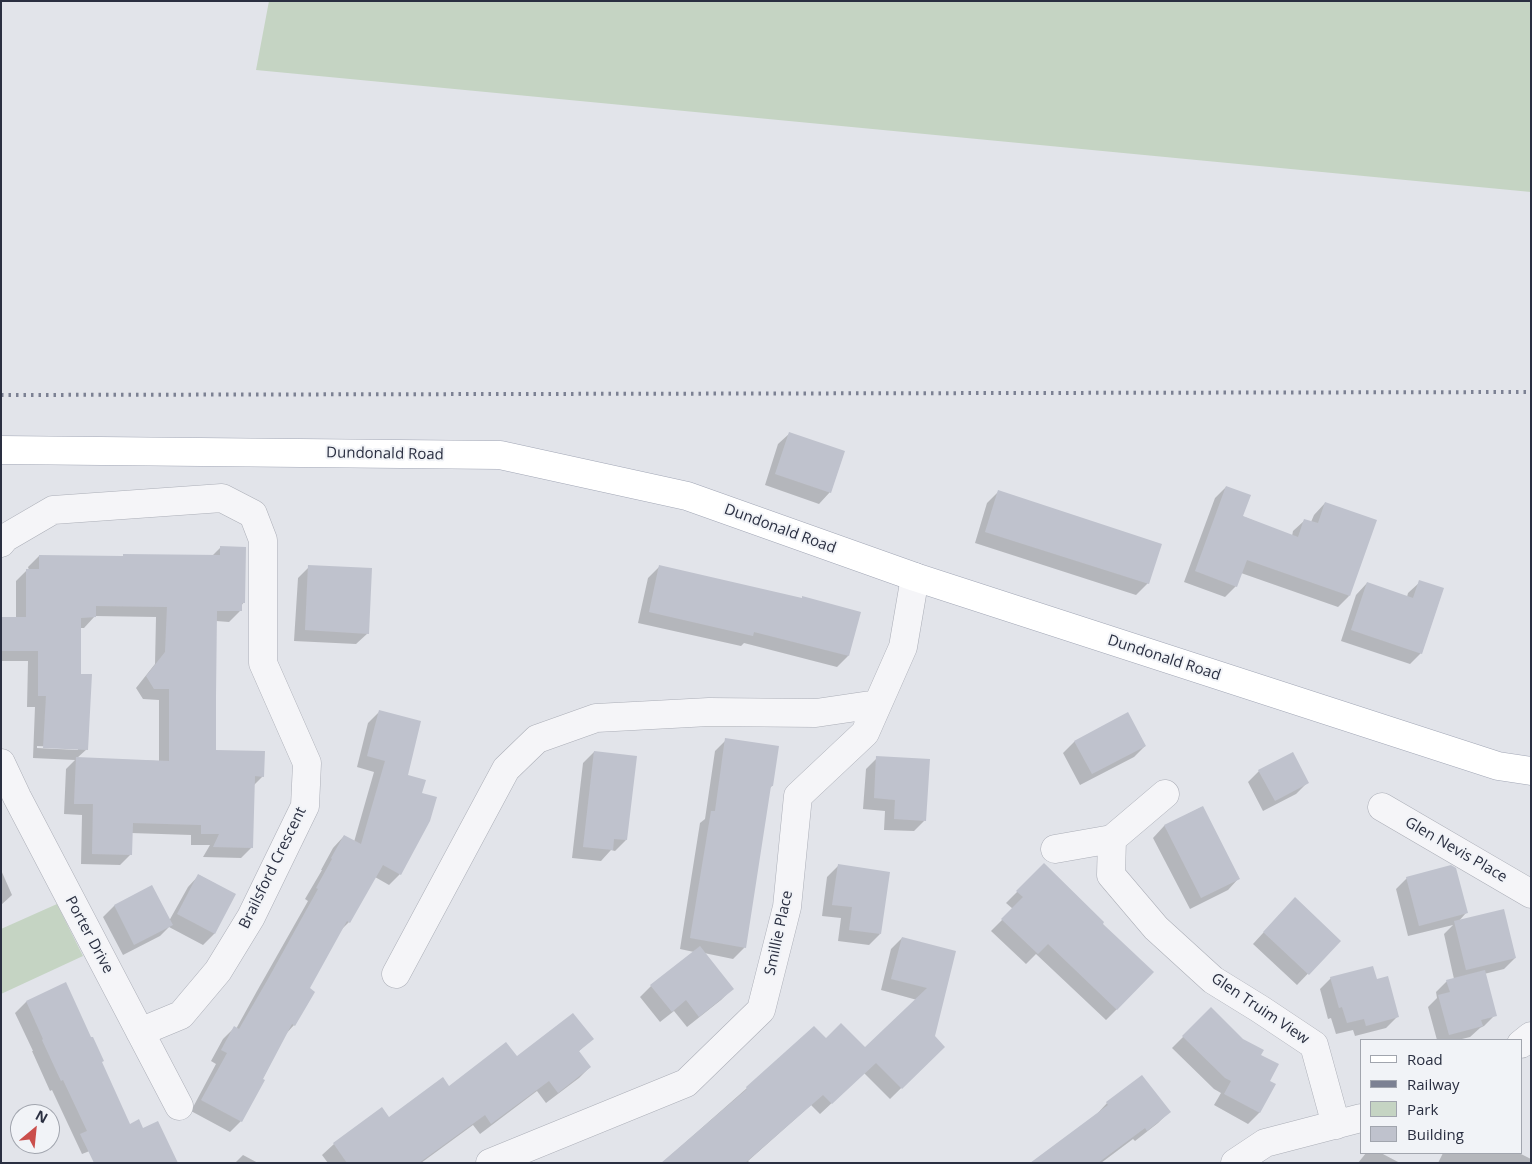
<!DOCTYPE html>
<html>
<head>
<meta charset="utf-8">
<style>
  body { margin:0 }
  #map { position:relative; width:1532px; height:1164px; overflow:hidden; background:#e2e4ea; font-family:"Open Sans",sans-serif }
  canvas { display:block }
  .frame { position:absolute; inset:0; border:2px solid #2a2f41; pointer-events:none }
  .legend { position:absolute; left:1360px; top:1039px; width:162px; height:115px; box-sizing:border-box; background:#f1f3f7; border:1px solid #a1a5ae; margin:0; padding:6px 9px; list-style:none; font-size:15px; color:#2a2f41 }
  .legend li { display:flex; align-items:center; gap:10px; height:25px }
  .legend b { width:25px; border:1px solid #a1a5ae }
  .north { position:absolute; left:10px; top:1104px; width:50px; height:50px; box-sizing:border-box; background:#f1f3f7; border:1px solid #a1a5ae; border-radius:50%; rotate:28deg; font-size:14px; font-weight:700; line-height:20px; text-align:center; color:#2a2f41 }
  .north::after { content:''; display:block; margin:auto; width:18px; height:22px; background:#ca4e4b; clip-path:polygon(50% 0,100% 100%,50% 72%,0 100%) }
</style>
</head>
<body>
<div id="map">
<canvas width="1532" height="1164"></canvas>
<div class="frame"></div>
<ul class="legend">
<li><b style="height:6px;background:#fff"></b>Road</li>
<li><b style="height:6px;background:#7c8193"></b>Railway</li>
<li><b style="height:14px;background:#c5d4c3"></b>Park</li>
<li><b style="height:14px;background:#bfc2cd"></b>Building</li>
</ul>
<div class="north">N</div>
</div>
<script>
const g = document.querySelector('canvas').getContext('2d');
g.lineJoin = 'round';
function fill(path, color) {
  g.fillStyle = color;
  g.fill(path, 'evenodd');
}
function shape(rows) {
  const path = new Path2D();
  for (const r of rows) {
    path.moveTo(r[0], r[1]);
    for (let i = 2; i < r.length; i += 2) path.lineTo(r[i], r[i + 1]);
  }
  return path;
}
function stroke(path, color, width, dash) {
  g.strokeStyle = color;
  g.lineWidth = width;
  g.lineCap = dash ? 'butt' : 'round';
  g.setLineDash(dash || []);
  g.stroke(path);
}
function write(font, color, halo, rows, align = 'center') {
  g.font = font + ' "Open Sans",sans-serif';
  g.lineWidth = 4;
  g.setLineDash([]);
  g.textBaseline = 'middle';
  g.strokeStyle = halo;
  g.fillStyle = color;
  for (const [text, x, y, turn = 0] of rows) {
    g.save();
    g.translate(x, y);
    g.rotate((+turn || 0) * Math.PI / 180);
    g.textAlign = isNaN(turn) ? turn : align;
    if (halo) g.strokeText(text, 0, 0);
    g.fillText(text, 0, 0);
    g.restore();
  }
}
fill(shape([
  [269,1,1531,1,1531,192,256,70],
  [57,904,83,956,1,994,1,929]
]), '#c5d4c3');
fill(shape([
  [790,433,830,492,819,504,765,485,778,444],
  [1226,487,1242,516,1292,536,1293,531,1305,520,1311,522,1314,515,1325,503,1349,596,1338,607,1241,573,1236,586,1225,597,1184,582,1215,498],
  [998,492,1148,583,1136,595,975,543,987,503],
  [220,548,244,602,241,606,240,611,229,622,216,621,215,751,263,776,254,785,252,847,241,858,203,857,210,845,191,845,191,835,131,833,131,854,120,865,81,864,82,815,64,814,66,769,75,760,33,758,35,707,27,707,28,661,1,661,1,618,16,618,16,581,27,570,29,570,28,567,39,556,121,558,124,555,212,556],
  [95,616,156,617,155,664,136,688,143,699,159,700,159,761,77,758,87,749,80,675,80,628,84,628],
  [37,746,78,748,78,750,37,748],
  [309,567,368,633,356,644,294,641,298,578],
  [659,567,859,613,848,656,837,667,744,643,741,646,638,623,648,578],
  [1420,582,1421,653,1410,664,1341,641,1356,595,1367,583,1407,597,1408,593],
  [379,712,406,776,400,874,389,885,375,877,349,922,339,932,308,989,294,1025,285,1035,241,1121,230,1132,191,1111,216,1064,211,1061,223,1039,234,1028,236,1029,257,991,308,901,305,899,322,870,321,870,333,848,344,836,354,842,374,772,357,767,368,723],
  [1128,714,1145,746,1134,757,1080,785,1063,753,1074,742],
  [726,740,772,786,770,788,745,947,733,959,704,953,732,989,721,1000,687,1027,674,1011,660,1022,640,997,651,986,694,952,680,949,700,823,705,819,715,751],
  [594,752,626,840,615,851,611,850,601,861,572,858,583,763],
  [877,758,925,820,914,831,884,830,885,811,863,809,866,769],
  [1259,771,1307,783,1296,794,1263,811,1248,782],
  [1202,807,1239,878,1228,890,1190,909,1153,838,1164,826],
  [1044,865,1117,1009,1106,1020,1036,954,1026,964,991,931,1013,909,1006,903],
  [838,866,880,934,869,945,838,941,841,918,822,916,827,877],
  [1,870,12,895,1,905],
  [199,875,234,894,214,934,203,945,169,927,160,936,123,955,103,917,114,906,152,887,169,921,188,887],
  [1407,878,1466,913,1458,922,1515,958,1504,969,1484,974,1495,1015,1484,1026,1480,1028,1470,1037,1458,1040,1437,1040,1428,1007,1437,998,1436,992,1447,981,1454,979,1444,934,1453,925,1408,936,1396,889],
  [1284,910,1339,941,1297,985,1253,944],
  [902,938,955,952,934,1037,943,1047,890,1099,864,1073,820,1114,811,1105,748,1161,750,1163,662,1163,747,1088,826,1040,865,1049,917,1000,881,990,891,949],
  [1331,978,1376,980,1397,1017,1386,1028,1355,1036,1353,1030,1336,1034,1331,1018,1328,1019,1320,989],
  [65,984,129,1126,143,1130,82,1154,52,1090,50,1091,32,1051,33,1051,15,1013,26,1002],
  [1211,1009,1260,1056,1268,1081,1274,1084,1259,1113,1248,1124,1214,1105,1221,1093,1214,1089,1172,1048],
  [592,1039,578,1052,590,1067,579,1078,546,1103,537,1091,480,1134,473,1125,421,1163,328,1163,322,1155,334,1144,381,1109,388,1118,449,1088,517,1058],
  [1142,1076,1169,1112,1158,1123,1135,1141,1133,1139,1101,1163,1033,1163,1096,1115,1107,1103],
  [1366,1153,1381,1153,1400,1163,1358,1163],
  [1443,1153,1519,1153,1531,1159,1531,1163,1438,1163],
  [243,1155,258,1163,235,1163]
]), '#0003');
fill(shape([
  [789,432,845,451,831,493,775,474],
  [1226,486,1251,495,1243,516,1298,537,1304,519,1318,523,1325,502,1377,520,1350,596,1247,560,1237,587,1195,571],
  [998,490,1162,544,1149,584,985,532],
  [220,546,246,547,245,603,242,603,242,611,217,611,216,696,216,750,265,751,264,777,255,776,253,848,213,847,219,834,201,834,201,825,133,823,132,855,92,854,93,804,74,804,76,757,169,761,169,689,154,689,146,676,165,652,167,607,96,606,96,617,81,618,81,674,92,674,88,750,43,748,46,696,38,696,38,651,1,651,1,617,26,617,26,569,39,569,39,555,123,556,123,554,220,555],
  [308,565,372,568,369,634,305,630],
  [659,565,802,598,802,596,861,612,849,656,754,632,753,636,649,612],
  [1419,580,1444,588,1422,654,1351,630,1367,582,1413,598],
  [379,710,421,721,408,775,426,780,422,793,437,797,430,821,401,875,383,865,350,923,347,921,310,988,315,992,295,1026,292,1024,263,1079,265,1080,242,1122,201,1100,227,1053,221,1050,234,1026,239,1029,268,979,318,889,316,888,332,859,331,858,344,835,361,844,385,761,367,756],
  [1128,712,1146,746,1092,774,1074,741],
  [725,738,779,746,773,786,771,786,746,948,690,938,711,811,715,811],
  [594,751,637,756,627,840,614,839,613,850,583,847],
  [1293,752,1309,783,1275,801,1258,770],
  [876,756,930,759,926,821,894,819,895,800,874,798],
  [1203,806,1240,879,1201,898,1164,825],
  [1044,863,1104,922,1103,924,1154,972,1117,1010,1048,944,1038,954,1001,919,1023,897,1016,891],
  [838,864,890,872,881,934,849,930,852,907,832,905],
  [1451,865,1456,868,1468,913,1419,926,1406,877],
  [198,874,236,894,215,934,177,914],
  [152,885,173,925,134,945,114,905],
  [1295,897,1341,941,1309,975,1263,932],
  [1504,909,1516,958,1466,970,1454,921],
  [902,937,956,951,935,1036,945,1047,902,1089,876,1063,832,1104,823,1095,745,1163,661,1163,747,1089,746,1087,814,1026,826,1038,841,1023,865,1047,927,988,891,979],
  [700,946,734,989,699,1017,686,1000,672,1012,650,985],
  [1373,966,1377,979,1388,976,1399,1017,1366,1026,1364,1019,1347,1023,1342,1007,1339,1008,1330,977],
  [1485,970,1497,1016,1481,1020,1483,1026,1449,1035,1438,995,1450,992,1446,980],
  [66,982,91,1037,93,1037,104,1061,102,1062,130,1124,139,1119,143,1128,158,1121,178,1163,94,1163,80,1134,87,1131,63,1080,61,1081,42,1040,43,1039,26,1001],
  [1211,1007,1243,1039,1264,1050,1261,1055,1279,1064,1270,1081,1276,1084,1260,1113,1224,1094,1231,1081,1225,1078,1182,1036],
  [573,1013,594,1039,579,1051,591,1067,558,1093,549,1081,491,1124,485,1115,419,1163,347,1163,333,1143,382,1107,389,1117,443,1077,449,1086,506,1042,517,1056],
  [1142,1075,1171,1112,1147,1131,1145,1128,1098,1163,1030,1163,1108,1105,1106,1102]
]), '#bfc2cd');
const street = shape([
  [1,543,5,538,53,510,222,498,253,514,263,540,263,663,307,763,305,806,251,917,218,971,181,1015,140,1032],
  [1,763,17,797,179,1106],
  [1165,794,1112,839,1111,875,1156,928,1213,980,1260,1009,1314,1045,1336,1125],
  [1382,807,1531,894],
  [1055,849,1112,839],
  [396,974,506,769,537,739,596,718,709,712,816,713,877,704],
  [1521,1044,1531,1036],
  [490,1163,686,1083,761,1010,787,907,798,796,865,733,903,647,915,577],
  [1235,1163,1265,1143,1361,1118]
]);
const primary = shape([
  [1,450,500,455,687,496,915,577,1498,766,1531,771]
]);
stroke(street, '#abaeb7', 29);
stroke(primary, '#a1a6b5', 29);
stroke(street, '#f5f5f8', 28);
stroke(primary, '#fff', 28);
stroke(shape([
  [1,395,1531,392]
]), '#7c8193', 4, [2.5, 5]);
write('15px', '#2a2f41', '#f1f3f7', [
  ["Dundonald Road",385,454,1],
  ["Dundonald Road",780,529,20],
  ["Dundonald Road",1164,658,18],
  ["Glen Nevis Place",1456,850,30],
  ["Brailsford Crescent",273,868,-64],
  ["Smillie Place",779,933,-78],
  ["Porter Drive",89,935,62],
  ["Glen Truim View",1260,1009,34]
]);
</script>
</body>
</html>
